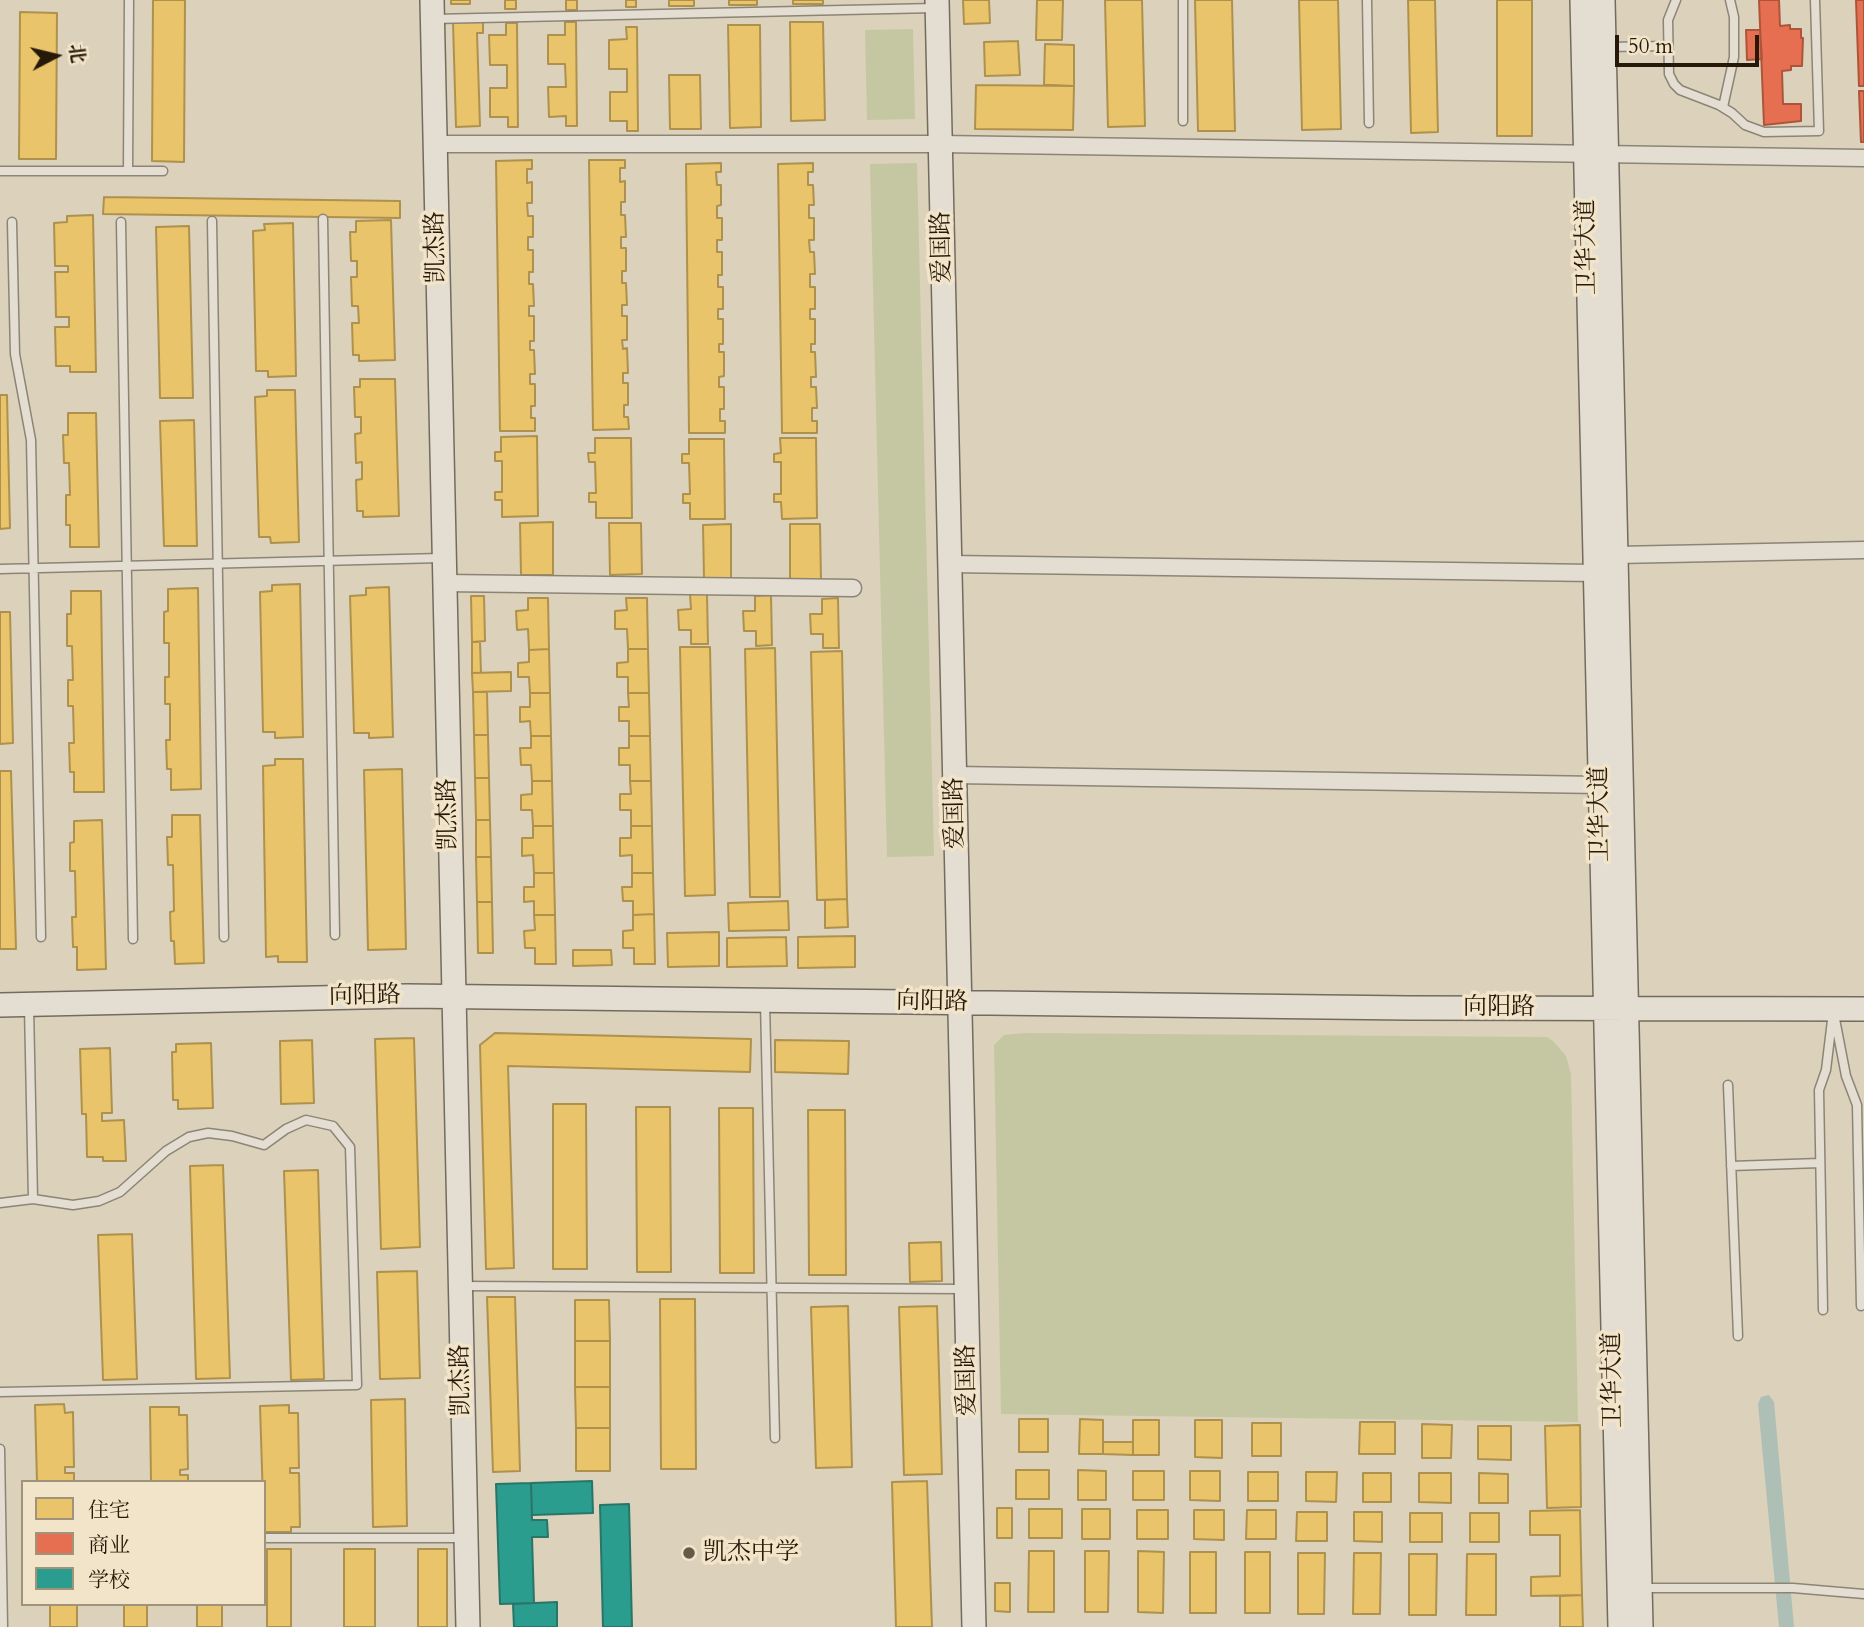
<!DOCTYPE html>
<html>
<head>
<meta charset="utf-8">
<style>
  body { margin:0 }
  #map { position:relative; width:1864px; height:1627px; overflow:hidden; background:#dcd1ba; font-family:Cardo,"Noto Serif SC",serif }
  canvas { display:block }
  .legend { position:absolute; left:21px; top:1480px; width:245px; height:126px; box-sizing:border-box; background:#f1e4c9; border:2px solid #a0937c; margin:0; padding:9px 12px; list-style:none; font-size:21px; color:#261909 }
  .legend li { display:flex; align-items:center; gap:14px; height:35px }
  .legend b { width:35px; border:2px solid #a0937c }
  .north { position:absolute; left:21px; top:21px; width:70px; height:70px; -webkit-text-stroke:5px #f1e4c9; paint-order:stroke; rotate:83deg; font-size:19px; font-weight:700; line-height:28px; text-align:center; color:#261909 }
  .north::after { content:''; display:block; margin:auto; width:24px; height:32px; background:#261909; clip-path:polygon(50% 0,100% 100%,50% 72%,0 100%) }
  .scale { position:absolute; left:1615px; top:35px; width:144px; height:32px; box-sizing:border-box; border:4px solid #261909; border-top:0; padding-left:9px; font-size:21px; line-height:24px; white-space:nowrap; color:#261909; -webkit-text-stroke:5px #f1e4c9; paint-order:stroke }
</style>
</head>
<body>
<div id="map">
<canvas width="1864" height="1627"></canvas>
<ul class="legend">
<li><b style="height:19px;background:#e9c46a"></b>住宅</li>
<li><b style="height:19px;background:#e76f51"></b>商业</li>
<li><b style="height:19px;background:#2a9d8f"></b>学校</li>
</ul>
<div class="north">北</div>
<div class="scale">50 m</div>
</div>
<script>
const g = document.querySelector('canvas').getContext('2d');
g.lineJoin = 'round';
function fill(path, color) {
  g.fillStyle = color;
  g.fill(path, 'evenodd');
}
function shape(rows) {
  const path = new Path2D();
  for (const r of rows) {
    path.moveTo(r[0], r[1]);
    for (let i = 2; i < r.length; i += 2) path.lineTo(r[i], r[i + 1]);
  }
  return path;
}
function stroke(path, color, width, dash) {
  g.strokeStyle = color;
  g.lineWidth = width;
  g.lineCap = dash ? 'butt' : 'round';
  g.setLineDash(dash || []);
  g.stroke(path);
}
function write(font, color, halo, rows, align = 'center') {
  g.font = font + ' Cardo,"Noto Serif SC",serif';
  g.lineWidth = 7;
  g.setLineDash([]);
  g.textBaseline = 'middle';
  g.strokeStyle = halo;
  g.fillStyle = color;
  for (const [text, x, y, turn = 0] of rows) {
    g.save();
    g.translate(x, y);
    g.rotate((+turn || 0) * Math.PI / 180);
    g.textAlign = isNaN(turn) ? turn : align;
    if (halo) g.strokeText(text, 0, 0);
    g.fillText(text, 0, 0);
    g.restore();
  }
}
fill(shape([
  [913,29,915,119,867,120,865,30],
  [917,163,934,856,887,857,870,164],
  [1024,1033,1537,1037,1547,1037,1553,1041,1566,1056,1571,1074,1578,1422,1001,1414,994,1045,1004,1035]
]), '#c4c7a2');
fill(shape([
  [1769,1395,1774,1402,1794,1627,1779,1627,1758,1404,1761,1397]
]), '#aebfb5');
const homes = shape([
  [153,0,185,0,184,162,152,161,153,0],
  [451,0,470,0,470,4,451,4,451,0],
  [505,0,516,0,516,9,505,9,505,0],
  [566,0,577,0,577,10,566,10,566,0],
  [626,0,636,0,636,7,626,7,626,0],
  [669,0,694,0,694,6,669,6,669,0],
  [729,0,757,0,757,5,729,5,729,0],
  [793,0,823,0,823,4,793,4,793,0],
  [963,0,989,0,990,23,964,24,963,0],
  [1037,0,1063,0,1062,40,1036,40,1037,0],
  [1105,0,1142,0,1145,126,1108,127,1105,0],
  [1195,0,1232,0,1235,131,1198,131,1195,0],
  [1299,0,1338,0,1341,129,1302,130,1299,0],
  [1408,0,1435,0,1438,132,1411,133,1408,0],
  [1497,0,1532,0,1532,136,1497,136,1497,0],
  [20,12,57,13,56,159,19,159,20,12],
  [453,22,483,22,483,33,477,33,480,126,456,127,453,22],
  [565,22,576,22,577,126,566,126,566,116,549,117,548,87,566,87,565,64,548,64,548,35,565,35,565,22],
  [790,22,823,22,825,120,791,121,790,22],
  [506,23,517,23,518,127,508,127,508,117,490,117,490,88,507,88,507,65,490,65,489,35,506,35,506,23],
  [728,25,760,25,761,127,730,128,728,25],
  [626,27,637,27,638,131,627,131,627,121,610,121,610,92,627,92,627,69,609,69,609,40,627,39,626,27],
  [1018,41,1020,75,985,76,984,42,1018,41],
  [1045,44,1074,45,1074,86,1044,85,1045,44],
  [669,75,700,75,701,129,670,129,669,75],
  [976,85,1074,86,1073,130,975,129,976,85],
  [532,160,532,169,527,169,527,183,532,182,532,203,527,203,528,216,533,216,533,237,528,237,528,250,533,250,533,272,529,272,529,284,533,284,534,306,529,306,529,316,534,316,534,341,530,341,530,350,534,350,535,374,530,374,530,384,535,384,535,406,531,406,531,418,535,418,535,431,500,431,496,161,532,160],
  [589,160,625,160,625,168,620,168,620,182,625,181,625,202,621,202,621,215,625,215,626,237,621,237,621,248,626,248,626,271,622,271,622,283,626,283,627,305,622,305,622,316,627,316,627,340,622,340,623,349,627,348,628,373,623,373,623,383,628,383,628,405,624,405,624,417,628,417,629,429,593,430,589,160],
  [721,163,721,172,716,172,717,185,721,185,721,205,717,206,717,218,722,218,722,240,717,240,717,252,722,252,722,275,718,275,718,287,723,287,723,309,718,309,718,319,723,319,723,344,719,344,719,352,724,352,724,376,719,377,719,387,724,387,724,409,720,409,720,421,725,421,725,433,689,433,686,164,721,163],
  [813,163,813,172,808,172,808,185,813,185,814,205,809,205,809,218,814,218,814,240,809,240,810,252,814,252,815,274,810,274,810,287,815,287,815,309,810,309,810,319,815,319,815,344,811,344,811,352,815,352,816,377,811,377,811,387,816,387,817,408,812,408,812,421,817,421,817,433,782,433,778,164,813,163],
  [104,197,400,201,400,218,103,214,104,197],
  [93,215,96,372,70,372,70,366,56,366,55,327,69,327,69,317,56,317,55,272,68,272,68,266,55,266,54,223,67,222,67,216,93,215],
  [391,220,395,360,359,361,359,355,353,355,352,323,359,323,358,306,352,306,351,277,357,277,357,261,351,261,350,232,356,232,356,221,391,220],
  [293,223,296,376,268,377,268,371,256,371,253,231,265,230,264,224,293,223],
  [189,226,193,398,160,398,156,227,189,226],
  [360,379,395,379,399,516,363,517,363,511,357,511,356,480,362,479,362,462,356,463,355,434,361,433,361,417,355,417,354,387,360,387,360,379],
  [267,390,295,390,299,542,271,543,270,537,259,537,255,397,267,396,267,390],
  [0,395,7,395,10,528,0,529,0,395],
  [68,413,96,413,99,547,70,547,70,525,66,525,66,495,70,495,69,463,64,463,63,435,68,435,68,413],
  [194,420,197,546,164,546,160,421,194,420],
  [537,436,538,516,502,517,502,500,495,500,495,492,502,492,502,461,495,461,495,452,501,452,501,437,537,436],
  [595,438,631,438,632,518,596,518,596,502,589,502,589,493,596,493,595,462,589,462,588,453,595,453,595,438],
  [780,438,816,438,817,518,782,519,781,502,774,502,774,494,781,494,781,462,774,462,774,454,781,453,780,438],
  [689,439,724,439,725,519,690,519,690,503,683,503,683,494,690,494,689,463,682,463,682,454,689,454,689,439],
  [553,522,553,575,521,575,520,523,553,522],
  [609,523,641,523,642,574,610,575,609,523],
  [731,524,731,579,704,579,703,525,731,524],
  [790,524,820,524,821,581,790,582,790,524],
  [300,584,303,737,275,738,275,732,263,732,260,592,272,591,272,585,300,584],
  [389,587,393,737,369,738,369,733,354,733,350,596,366,595,366,588,389,587],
  [198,588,201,789,171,790,171,769,167,769,166,740,170,740,170,704,165,704,165,677,169,677,169,643,164,643,164,612,168,611,168,589,198,588],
  [71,591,101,591,104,792,74,792,74,772,70,772,69,743,74,743,73,706,68,706,68,680,73,680,72,646,67,646,67,614,71,614,71,591],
  [690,594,707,594,708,644,691,644,691,630,679,630,678,610,691,609,690,594],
  [771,595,772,645,756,646,756,631,744,631,743,611,755,611,755,596,771,595],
  [471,596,484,596,485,641,472,642,471,596],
  [528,598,548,598,549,649,529,650,528,629,517,630,516,611,528,610,528,598],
  [626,598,647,598,648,649,628,649,627,629,615,629,615,611,627,610,626,598],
  [838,598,839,648,823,648,823,634,811,634,810,614,822,614,822,599,838,598],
  [0,612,10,612,13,743,0,744,0,612],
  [472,642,480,642,481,673,472,673,472,642],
  [680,647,710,647,715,895,685,896,680,647],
  [775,648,780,897,750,897,745,649,775,648],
  [549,649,550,693,530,693,529,677,518,677,518,663,529,662,529,650,549,649],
  [628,649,648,649,649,693,628,693,628,677,617,677,617,663,628,662,628,649],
  [842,651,847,899,817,900,811,652,842,651],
  [511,672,511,691,473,692,472,673,511,672],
  [473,692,487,692,488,735,474,735,473,692],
  [530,693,550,693,551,736,531,736,530,721,520,722,520,707,530,707,530,693],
  [628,693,649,693,650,736,629,736,629,721,619,721,619,707,629,707,628,693],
  [474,735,488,735,489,778,475,778,474,735],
  [531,736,551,736,552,781,532,781,531,765,521,765,520,748,531,748,531,736],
  [629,736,650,736,651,781,630,781,630,765,619,765,619,748,629,748,629,736],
  [275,759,303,759,307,962,278,962,278,956,266,957,263,766,275,765,275,759],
  [402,769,406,949,368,950,364,770,402,769],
  [0,771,11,771,16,949,0,949,0,771],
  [475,778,489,778,490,820,476,820,475,778],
  [532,781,552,781,553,826,533,826,532,810,521,810,521,795,532,794,532,781],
  [630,781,651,781,652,826,631,826,631,810,620,810,620,794,631,794,630,781],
  [172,815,200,815,204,963,175,964,174,941,171,941,170,912,174,911,173,865,168,865,167,837,172,837,172,815],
  [102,820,106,969,77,970,77,947,73,947,72,917,76,917,75,871,70,871,70,843,74,842,74,821,102,820],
  [476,820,490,820,491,857,476,857,476,820],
  [533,826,553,826,554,873,534,873,533,855,522,856,522,838,533,838,533,826],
  [631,826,652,826,653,873,632,873,632,855,620,856,620,838,631,838,631,826],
  [476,857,491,857,492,902,477,902,476,857],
  [534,873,554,873,555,915,534,915,534,901,524,902,524,887,534,887,534,873],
  [632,873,653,873,654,914,633,915,633,901,623,901,622,887,632,887,632,873],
  [847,899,848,927,825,928,825,900,847,899],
  [788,901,789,930,729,931,728,903,788,901],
  [477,902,492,902,493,953,478,953,477,902],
  [654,914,655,964,634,964,634,948,623,948,623,931,633,930,633,915,654,914],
  [534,915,555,915,556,964,535,964,535,948,525,948,524,931,535,930,534,915],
  [719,932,719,966,668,967,667,933,719,932],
  [855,936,855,967,798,968,798,937,855,936],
  [786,937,787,966,727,967,727,938,786,937],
  [573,950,611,950,612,965,573,966,573,950],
  [495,1033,751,1039,750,1072,508,1066,514,1268,486,1269,480,1045,495,1033],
  [414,1038,420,1247,381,1249,375,1039,414,1038],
  [312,1040,314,1103,281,1104,280,1041,312,1040],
  [775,1040,849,1041,848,1074,775,1072,775,1040],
  [211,1043,213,1108,178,1109,178,1100,173,1100,172,1052,176,1052,176,1044,211,1043],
  [110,1048,112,1113,102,1113,102,1121,124,1120,126,1161,103,1161,103,1157,87,1157,86,1114,82,1114,80,1049,110,1048],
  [553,1104,586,1104,587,1269,553,1269,553,1104],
  [636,1107,670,1107,671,1272,637,1272,636,1107],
  [719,1108,753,1108,754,1273,720,1273,719,1108],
  [808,1110,845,1110,846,1275,809,1275,808,1110],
  [223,1165,230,1378,196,1379,190,1166,223,1165],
  [318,1170,324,1379,291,1380,284,1171,318,1170],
  [132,1234,137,1379,103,1380,98,1235,132,1234],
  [941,1242,942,1281,910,1282,909,1243,941,1242],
  [417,1271,420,1378,380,1379,377,1272,417,1271],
  [487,1297,515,1297,520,1471,493,1472,487,1297],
  [660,1299,695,1299,696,1469,661,1469,660,1299],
  [575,1300,609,1300,610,1341,575,1341,575,1300],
  [848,1306,852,1467,816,1468,811,1307,848,1306],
  [937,1306,942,1474,904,1475,899,1307,937,1306],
  [575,1341,610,1341,610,1387,575,1387,575,1341],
  [575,1387,610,1387,610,1428,576,1428,575,1387],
  [405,1399,407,1526,373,1527,371,1400,405,1399],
  [64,1404,65,1413,73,1412,74,1467,65,1467,65,1473,74,1473,74,1482,37,1482,35,1405,64,1404],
  [289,1405,289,1413,298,1413,299,1468,290,1468,290,1473,299,1473,300,1527,291,1527,291,1532,264,1532,260,1406,289,1405],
  [150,1407,179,1407,179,1415,187,1415,188,1469,180,1470,180,1475,188,1475,188,1482,151,1482,150,1407],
  [1019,1419,1048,1419,1048,1452,1019,1452,1019,1419],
  [1080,1419,1103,1420,1103,1454,1079,1454,1080,1419],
  [1133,1420,1159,1420,1159,1455,1133,1455,1133,1420],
  [1195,1420,1222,1420,1222,1458,1195,1457,1195,1420],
  [1360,1422,1395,1422,1395,1454,1359,1454,1360,1422],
  [1252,1423,1281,1423,1281,1456,1252,1456,1252,1423],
  [1422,1424,1452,1425,1451,1458,1422,1458,1422,1424],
  [1580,1425,1581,1507,1547,1508,1545,1426,1580,1425],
  [1478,1426,1511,1426,1511,1460,1478,1459,1478,1426],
  [576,1428,610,1428,610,1471,576,1471,576,1428],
  [1103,1442,1133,1442,1133,1455,1103,1454,1103,1442],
  [1016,1470,1049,1470,1049,1499,1016,1499,1016,1470],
  [1078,1470,1106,1471,1106,1500,1078,1500,1078,1470],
  [1133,1471,1164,1471,1164,1500,1133,1500,1133,1471],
  [1190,1471,1220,1471,1220,1501,1190,1500,1190,1471],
  [1248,1472,1278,1472,1278,1501,1248,1501,1248,1472],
  [1306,1472,1337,1472,1336,1502,1306,1501,1306,1472],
  [1363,1473,1391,1473,1391,1502,1363,1502,1363,1473],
  [1419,1473,1451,1473,1451,1503,1419,1502,1419,1473],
  [1479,1473,1508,1474,1508,1503,1479,1503,1479,1473],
  [927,1481,932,1627,896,1627,892,1482,927,1481],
  [997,1508,1012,1508,1012,1538,997,1538,997,1508],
  [1029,1509,1062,1509,1062,1538,1029,1538,1029,1509],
  [1082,1509,1110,1509,1110,1539,1082,1539,1082,1509],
  [1137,1510,1168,1510,1168,1539,1137,1539,1137,1510],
  [1194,1510,1224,1510,1224,1540,1194,1539,1194,1510],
  [1247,1510,1276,1510,1276,1539,1246,1539,1247,1510],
  [1580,1510,1582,1595,1531,1596,1531,1577,1560,1576,1560,1535,1530,1535,1530,1511,1580,1510],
  [1297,1512,1327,1512,1327,1541,1296,1541,1297,1512],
  [1354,1512,1382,1512,1382,1542,1354,1541,1354,1512],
  [1410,1513,1442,1513,1442,1542,1410,1542,1410,1513],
  [1470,1513,1499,1513,1499,1542,1470,1542,1470,1513],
  [267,1549,291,1549,291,1627,267,1627,267,1549],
  [344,1549,375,1549,375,1627,344,1627,344,1549],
  [418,1549,447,1549,447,1627,418,1627,418,1549],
  [1029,1551,1054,1551,1054,1612,1028,1612,1029,1551],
  [1085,1551,1109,1551,1108,1612,1085,1612,1085,1551],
  [1138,1551,1164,1552,1163,1613,1138,1612,1138,1551],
  [1190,1552,1216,1552,1216,1613,1190,1613,1190,1552],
  [1245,1552,1270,1552,1270,1613,1245,1613,1245,1552],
  [1298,1553,1325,1553,1324,1614,1298,1614,1298,1553],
  [1354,1553,1381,1553,1380,1614,1353,1614,1354,1553],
  [1409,1554,1437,1554,1436,1615,1409,1615,1409,1554],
  [1467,1554,1496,1554,1496,1615,1466,1615,1467,1554],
  [995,1583,1010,1583,1010,1612,995,1611,995,1583],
  [1582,1595,1583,1627,1560,1627,1560,1596,1582,1595],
  [50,1604,77,1604,77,1627,50,1627,50,1604],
  [124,1604,147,1604,147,1627,124,1627,124,1604],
  [197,1604,222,1604,222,1627,197,1627,197,1604]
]);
fill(homes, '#e9c46a');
stroke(homes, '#ae914d', 2);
const shops = shape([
  [1759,0,1779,0,1780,26,1790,25,1790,29,1801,29,1801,38,1803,38,1802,66,1791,66,1791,70,1782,71,1783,104,1801,104,1801,121,1764,125,1759,0],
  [1856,0,1864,0,1864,86,1859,86,1856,0],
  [1746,30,1760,30,1762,59,1747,60,1746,30],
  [1859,91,1864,91,1864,142,1861,142,1859,91]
]);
fill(shops, '#e76f51');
stroke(shops, '#ad553b', 2);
const schools = shape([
  [592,1481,593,1513,532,1515,531,1483,592,1481],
  [531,1483,532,1520,547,1520,548,1537,532,1537,534,1603,500,1604,496,1484,531,1483],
  [629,1504,632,1627,603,1627,600,1505,629,1504],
  [557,1602,557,1627,514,1627,513,1604,557,1602]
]);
fill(schools, '#2a9d8f');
stroke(schools, '#297567', 2);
const lane = shape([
  [1183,0,1183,121],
  [1367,0,1369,123],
  [1676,0,1668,20,1669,74,1674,84,1680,90,1719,105,1732,113,1745,125,1764,132,1819,131,1815,0],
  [433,19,935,8],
  [1608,47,1668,46],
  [1723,107,1734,57,1734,17,1730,0],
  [0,171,163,171],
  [128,171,129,0],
  [323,219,335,935],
  [212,221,224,937],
  [12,222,15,354,31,440,41,937],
  [121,222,133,939],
  [0,569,441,558],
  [765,1002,775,1438],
  [29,1007,33,1199],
  [1835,1019,1846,1076,1857,1105,1861,1306],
  [1728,1085,1738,1336],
  [1731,1166,1820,1163],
  [0,1203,33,1199,73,1205,99,1201,120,1192,166,1151,189,1137,208,1133,232,1136,264,1145,286,1129,306,1120,333,1126,350,1147,357,1385,0,1392],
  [462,1286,963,1289],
  [1823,1310,1819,1090,1826,1070,1833,1012],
  [0,1449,3,1627],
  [264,1538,463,1538],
  [1643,1588,1793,1588,1864,1594]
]);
const street = shape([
  [435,144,941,144,1864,158],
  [1616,555,1864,550],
  [950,564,1595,573],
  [444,583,853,588],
  [955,775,1600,785]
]);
const secondary = shape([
  [432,0,468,1627],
  [937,0,974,1627],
  [1582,0,1620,1627],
  [1603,0,1641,1627],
  [0,1005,407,996,1408,1008,1864,1009]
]);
stroke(lane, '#8c8576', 11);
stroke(street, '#8c8576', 19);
stroke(secondary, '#736b5e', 26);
stroke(lane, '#e3ddd2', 8);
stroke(street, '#e3ddd2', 16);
stroke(secondary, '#e3ddd2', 23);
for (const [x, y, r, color] of [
  [689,1553,7,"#665947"]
]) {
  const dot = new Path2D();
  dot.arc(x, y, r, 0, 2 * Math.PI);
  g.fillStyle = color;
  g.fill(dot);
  stroke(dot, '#f1e4c9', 2.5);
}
write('24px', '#261909', '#f1e4c9', [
  ["凯杰路",437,247,-91],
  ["爱国路",943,247,-91],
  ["卫华大道",1588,247,-91],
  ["爱国路",956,813,-91],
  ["凯杰路",449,814,-91],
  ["卫华大道",1601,814,-91],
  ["向阳路",365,997,-1],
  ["向阳路",932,1003,1],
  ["向阳路",1499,1008],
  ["凯杰路",462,1380,-91],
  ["爱国路",968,1380,-91],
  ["卫华大道",1614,1380,-91]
]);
write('24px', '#261909', '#f1e4c9', [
  ["凯杰中学",703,1553]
], 'left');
</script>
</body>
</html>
